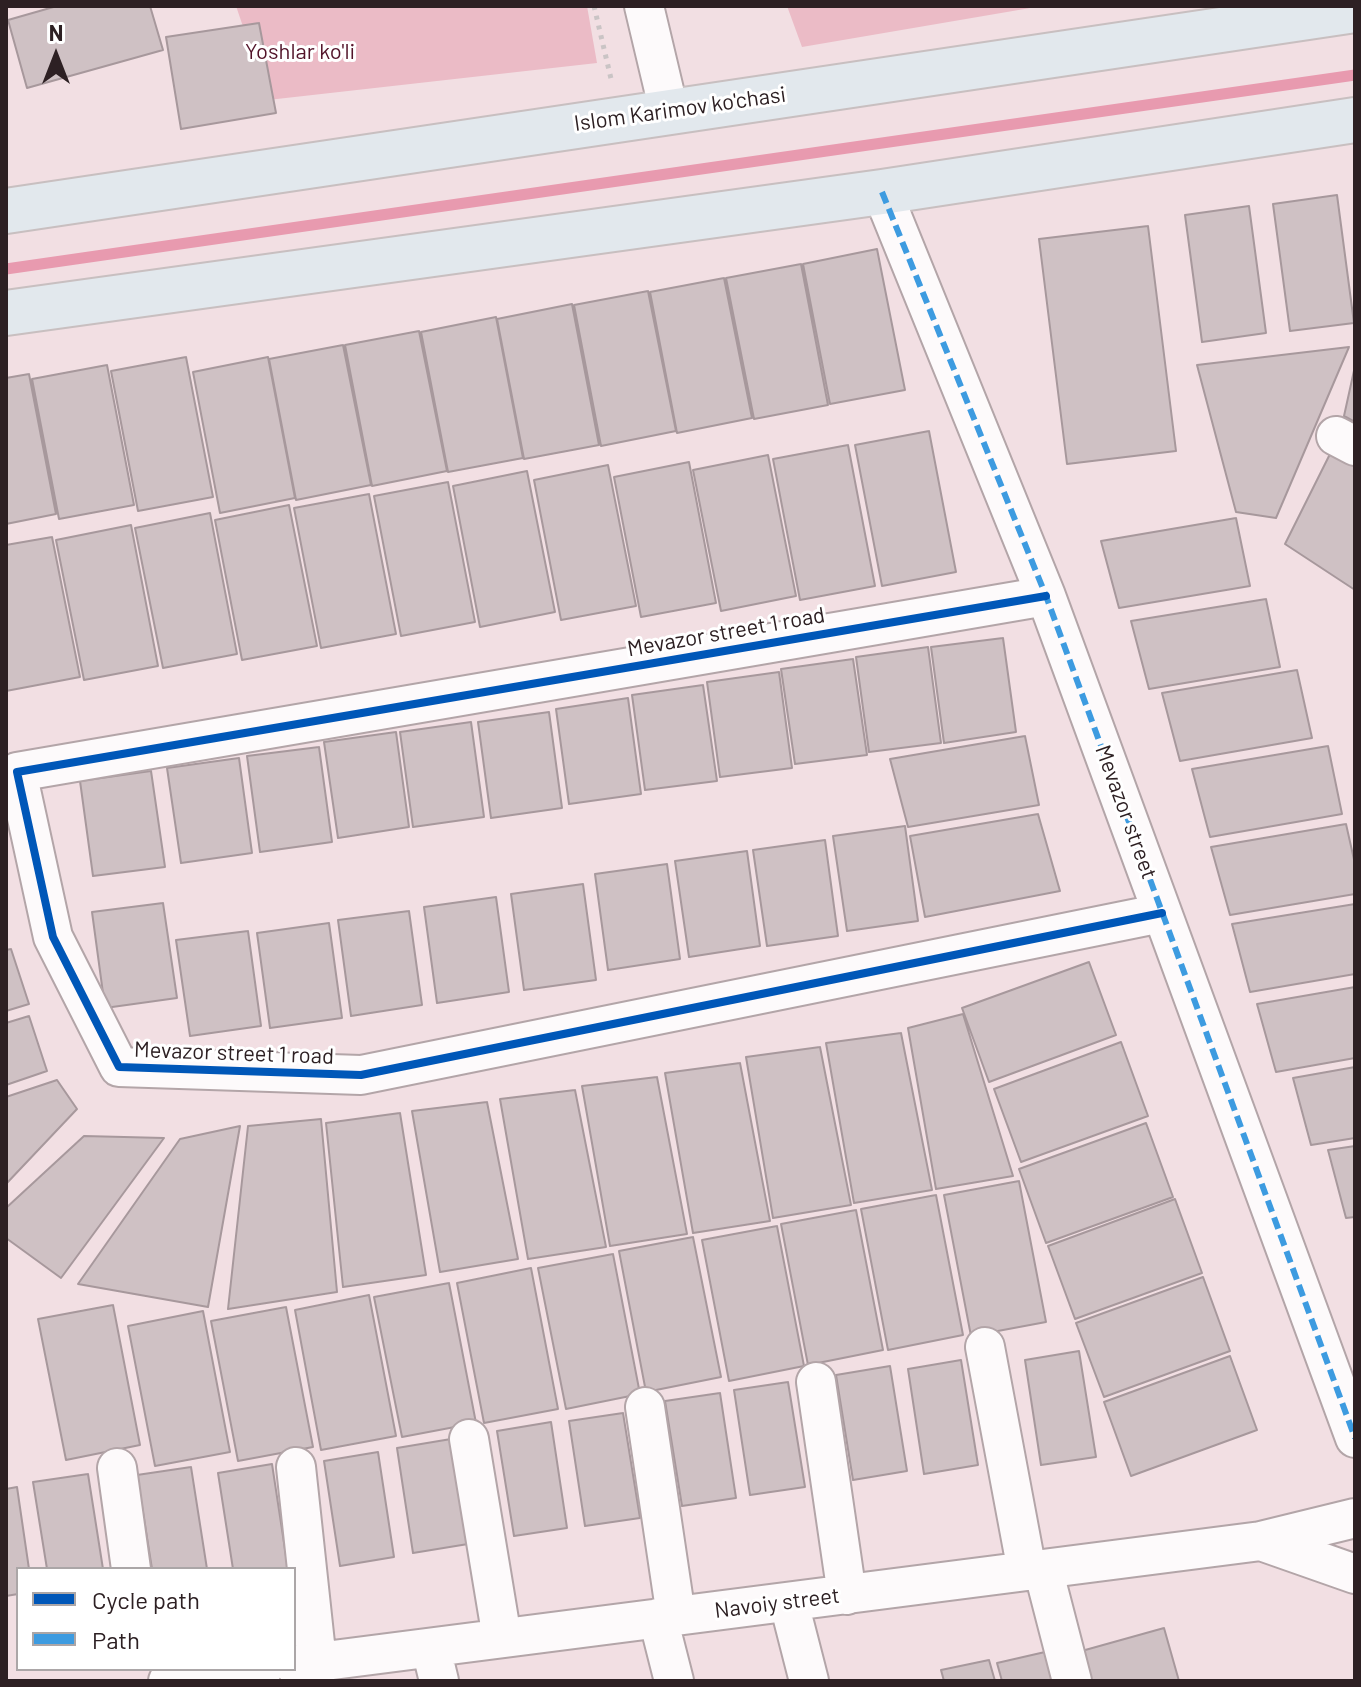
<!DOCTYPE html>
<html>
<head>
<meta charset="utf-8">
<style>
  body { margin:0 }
  #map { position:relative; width:1361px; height:1687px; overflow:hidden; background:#f2dfe3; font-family:Barlow,sans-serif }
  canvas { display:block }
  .frame { position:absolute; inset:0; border:8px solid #2d2023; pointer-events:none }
  .legend { position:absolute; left:16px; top:1567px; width:280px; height:104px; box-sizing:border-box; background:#fff; border:2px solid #aba6a7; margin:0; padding:10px 14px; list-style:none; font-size:24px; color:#2d2023 }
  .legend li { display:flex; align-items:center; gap:16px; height:40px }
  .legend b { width:40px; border:2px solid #aba6a7 }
  .north { position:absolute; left:16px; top:16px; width:80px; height:80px; -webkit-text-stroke:6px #fff; paint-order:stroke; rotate:0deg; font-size:22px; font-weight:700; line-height:32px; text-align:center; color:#2d2023 }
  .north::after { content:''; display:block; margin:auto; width:28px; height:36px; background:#2d2023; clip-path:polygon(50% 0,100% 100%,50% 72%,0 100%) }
</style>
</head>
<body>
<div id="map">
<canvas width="1361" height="1687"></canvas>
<div class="frame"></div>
<ul class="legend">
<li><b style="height:10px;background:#0057b8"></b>Cycle path</li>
<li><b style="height:10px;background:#3d9be0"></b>Path</li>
</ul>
<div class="north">N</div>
</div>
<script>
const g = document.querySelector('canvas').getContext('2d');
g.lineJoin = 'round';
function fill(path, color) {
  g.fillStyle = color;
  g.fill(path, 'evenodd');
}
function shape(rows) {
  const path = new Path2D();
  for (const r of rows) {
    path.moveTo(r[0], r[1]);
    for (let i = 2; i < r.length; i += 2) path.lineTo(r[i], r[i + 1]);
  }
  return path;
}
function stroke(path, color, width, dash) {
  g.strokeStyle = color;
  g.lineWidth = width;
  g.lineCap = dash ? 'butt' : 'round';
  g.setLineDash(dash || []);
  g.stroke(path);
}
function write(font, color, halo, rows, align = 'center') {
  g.font = font + ' Barlow,sans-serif';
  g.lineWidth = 6;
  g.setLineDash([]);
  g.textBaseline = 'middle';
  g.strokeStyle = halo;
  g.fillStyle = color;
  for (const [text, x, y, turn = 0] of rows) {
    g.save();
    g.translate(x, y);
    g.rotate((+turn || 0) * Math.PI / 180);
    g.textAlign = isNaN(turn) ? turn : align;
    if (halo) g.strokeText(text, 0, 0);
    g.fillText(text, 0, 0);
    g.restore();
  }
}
fill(shape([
  [236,6,587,6,597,63,268,100],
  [787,6,1042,6,802,47]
]), '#ebbbc6');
stroke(shape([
  [6,269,1355,75]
]), '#e89aaf', 11);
const building = shape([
  [57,6,150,6,163,50,27,88,8,20,57,6],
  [259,23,276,113,181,129,166,37,259,23],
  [1337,195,1354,323,1290,331,1273,204,1337,195],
  [1249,206,1266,333,1202,342,1185,215,1249,206],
  [1148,226,1176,451,1067,464,1039,239,1148,226],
  [877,249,905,390,830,404,803,264,877,249],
  [801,264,828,405,754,419,726,278,801,264],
  [724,278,752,418,677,433,650,292,724,278],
  [648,291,676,431,601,446,574,305,648,291],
  [572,304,599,445,524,459,497,319,572,304],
  [496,317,523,458,448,472,421,332,496,317],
  [419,331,447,471,372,486,345,345,419,331],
  [343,345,371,485,296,500,269,359,343,345],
  [1349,347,1276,518,1236,512,1197,365,1349,347],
  [186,357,213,497,138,511,111,371,186,357],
  [268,357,295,498,220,513,193,372,268,357],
  [107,365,134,505,59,519,32,379,107,365],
  [1355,366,1355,422,1344,416,1355,366],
  [29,374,56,514,6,524,6,378,29,374],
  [929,431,956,572,882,586,855,445,929,431],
  [848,445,875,586,800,600,773,459,848,445],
  [1331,452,1355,466,1355,590,1285,544,1331,452],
  [768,455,796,596,721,611,693,470,768,455],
  [689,462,716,603,641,617,614,477,689,462],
  [608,465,636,606,561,620,534,480,608,465],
  [527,471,555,612,480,627,453,486,527,471],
  [448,482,475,622,401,636,374,496,448,482],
  [369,494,396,634,321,648,294,508,369,494],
  [289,505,317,646,242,660,215,520,289,505],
  [210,513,237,654,163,668,135,528,210,513],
  [1236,518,1250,586,1119,608,1101,541,1236,518],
  [131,525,158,666,84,680,56,540,131,525],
  [52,537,80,677,6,691,6,545,52,537],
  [1266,599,1280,667,1149,689,1131,621,1266,599],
  [1003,638,1016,732,944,743,931,647,1003,638],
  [928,647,941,743,869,752,856,657,928,647],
  [853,659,867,755,795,764,781,669,853,659],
  [1297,670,1312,738,1180,761,1162,693,1297,670],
  [779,672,792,768,720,777,707,682,779,672],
  [703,685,717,781,645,790,632,695,703,685],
  [628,698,641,794,569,804,556,709,628,698],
  [549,712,562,808,491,818,478,722,549,712],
  [471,722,484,817,413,827,400,732,471,722],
  [396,732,409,827,338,838,324,742,396,732],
  [1025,736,1039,805,908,827,890,759,1025,736],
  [1328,746,1342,814,1210,837,1192,769,1328,746],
  [319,747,332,842,260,852,247,756,319,747],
  [239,758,252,853,181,863,167,768,239,758],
  [151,771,165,867,93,876,80,781,151,771],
  [1038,814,1060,891,925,917,910,836,1038,814],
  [1346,824,1355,864,1355,894,1230,915,1211,847,1346,824],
  [905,826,918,921,847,931,833,836,905,826],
  [825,840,838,936,767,946,753,850,825,840],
  [747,851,760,946,689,957,675,861,747,851],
  [667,864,680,959,608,970,595,874,667,864],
  [583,884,596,980,524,990,511,894,583,884],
  [496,897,509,992,437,1003,424,907,496,897],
  [163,903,177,998,105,1008,92,912,163,903],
  [1355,904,1355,974,1250,992,1232,924,1355,904],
  [409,911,422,1005,351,1016,338,920,409,911],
  [329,923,342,1018,270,1028,257,933,329,923],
  [248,931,261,1026,190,1036,176,940,248,931],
  [11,949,29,1004,6,1011,6,950,11,949],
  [1089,962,1116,1035,989,1082,962,1008,1089,962],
  [1355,987,1355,1058,1276,1072,1257,1004,1355,987],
  [963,1014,1013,1176,936,1189,908,1028,963,1014],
  [29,1016,47,1071,6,1085,6,1023,29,1016],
  [901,1033,932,1190,854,1203,826,1043,901,1033],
  [1121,1042,1148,1116,1021,1162,994,1089,1121,1042],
  [820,1047,851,1205,773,1218,746,1057,820,1047],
  [740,1063,770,1221,693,1233,665,1073,740,1063],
  [1355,1067,1355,1138,1311,1145,1293,1078,1355,1067],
  [657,1077,687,1234,610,1246,582,1086,657,1077],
  [57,1080,77,1109,6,1184,6,1097,57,1080],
  [575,1090,606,1247,528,1259,500,1099,575,1090],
  [487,1102,518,1259,440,1272,412,1111,487,1102],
  [400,1113,426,1275,343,1287,326,1123,400,1113],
  [321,1119,337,1292,228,1309,248,1126,321,1119],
  [1146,1123,1173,1197,1046,1243,1019,1169,1146,1123],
  [240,1126,208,1307,78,1284,180,1139,240,1126],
  [84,1136,164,1138,61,1278,6,1238,6,1208,84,1136],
  [1355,1146,1355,1217,1346,1218,1328,1150,1355,1146],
  [1019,1181,1046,1322,971,1336,944,1195,1019,1181],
  [936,1195,963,1335,888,1350,861,1209,936,1195],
  [1175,1199,1202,1273,1075,1319,1048,1246,1175,1199],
  [856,1210,883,1350,808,1365,781,1224,856,1210],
  [777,1226,804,1366,729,1381,702,1240,777,1226],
  [693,1237,721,1377,646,1392,619,1251,693,1237],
  [613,1254,640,1394,566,1409,538,1268,613,1254],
  [531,1268,558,1409,484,1423,457,1283,531,1268],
  [1203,1277,1230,1351,1104,1397,1076,1323,1203,1277],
  [449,1283,476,1423,402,1437,374,1297,449,1283],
  [369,1295,396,1436,321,1450,295,1310,369,1295],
  [113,1305,140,1445,66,1460,38,1319,113,1305],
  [286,1307,313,1447,238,1461,211,1321,286,1307],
  [203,1311,230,1452,155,1466,128,1326,203,1311],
  [1079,1351,1096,1457,1041,1465,1025,1360,1079,1351],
  [1230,1356,1257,1430,1131,1476,1104,1402,1230,1356],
  [961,1360,978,1465,924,1474,908,1369,961,1360],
  [890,1366,907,1471,853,1480,836,1375,890,1366],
  [788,1382,805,1487,750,1495,734,1390,788,1382],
  [720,1393,736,1498,682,1506,665,1401,720,1393],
  [623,1413,640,1518,585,1526,569,1421,623,1413],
  [551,1422,567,1528,514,1536,497,1431,551,1422],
  [451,1439,468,1544,413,1553,397,1448,451,1439],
  [378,1452,394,1557,340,1566,324,1461,378,1452],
  [272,1464,288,1569,233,1569,218,1473,272,1464],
  [191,1467,207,1569,152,1569,137,1475,191,1467],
  [88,1474,103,1569,47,1569,33,1482,88,1474],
  [17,1487,29,1569,18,1569,18,1594,6,1596,6,1489,17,1487],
  [1164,1628,1179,1681,1086,1681,1078,1652,1164,1628],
  [1045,1652,1053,1681,1002,1681,997,1663,1045,1652],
  [989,1660,995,1681,944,1681,941,1670,989,1660]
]);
fill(building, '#cfc1c4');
stroke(building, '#a7989c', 2);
const minor = shape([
  [644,6,669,111],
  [882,192,1046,596,1355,1438],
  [1336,436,1355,446],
  [1046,596,17,772,53,937,119,1067,361,1075,1162,913],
  [985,1347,1027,1571],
  [816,1382,847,1595],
  [645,1407,676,1616],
  [469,1439,502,1638],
  [296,1467,317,1662],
  [117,1468,131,1569],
  [1261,1541,1355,1574],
  [1043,1569,1072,1681],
  [789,1603,809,1681],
  [658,1618,674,1681],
  [431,1648,439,1681],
  [294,1665,1261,1541,1355,1518],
  [168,1681,263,1669]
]);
const major = shape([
  [6,211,1355,10],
  [6,313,882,192,1355,120]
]);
stroke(minor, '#b3a5a8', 42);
stroke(major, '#c8bfc0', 48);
stroke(shape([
  [594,6,612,83]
]), '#cac4c5', 5, [4, 6]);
stroke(minor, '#fdfafb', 38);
stroke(major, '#e2e8ed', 44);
stroke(shape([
  [882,192,1046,596,1355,1438]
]), '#3d9be0', 6, [12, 6]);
stroke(shape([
  [1046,596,17,772,53,937,119,1067,361,1075,1162,913]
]), '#0057b8', 8);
write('22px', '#521329', '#fff', [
  ["Yoshlar ko'li",300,52]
]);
write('22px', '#2d2023', '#fff', [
  ["Islom Karimov ko'chasi",680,109,-8],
  ["Mevazor street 1 road",726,632,-10],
  ["Mevazor street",1126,812,70],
  ["Mevazor street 1 road",234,1053,2],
  ["Navoiy street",777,1603,-7]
]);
</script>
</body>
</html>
